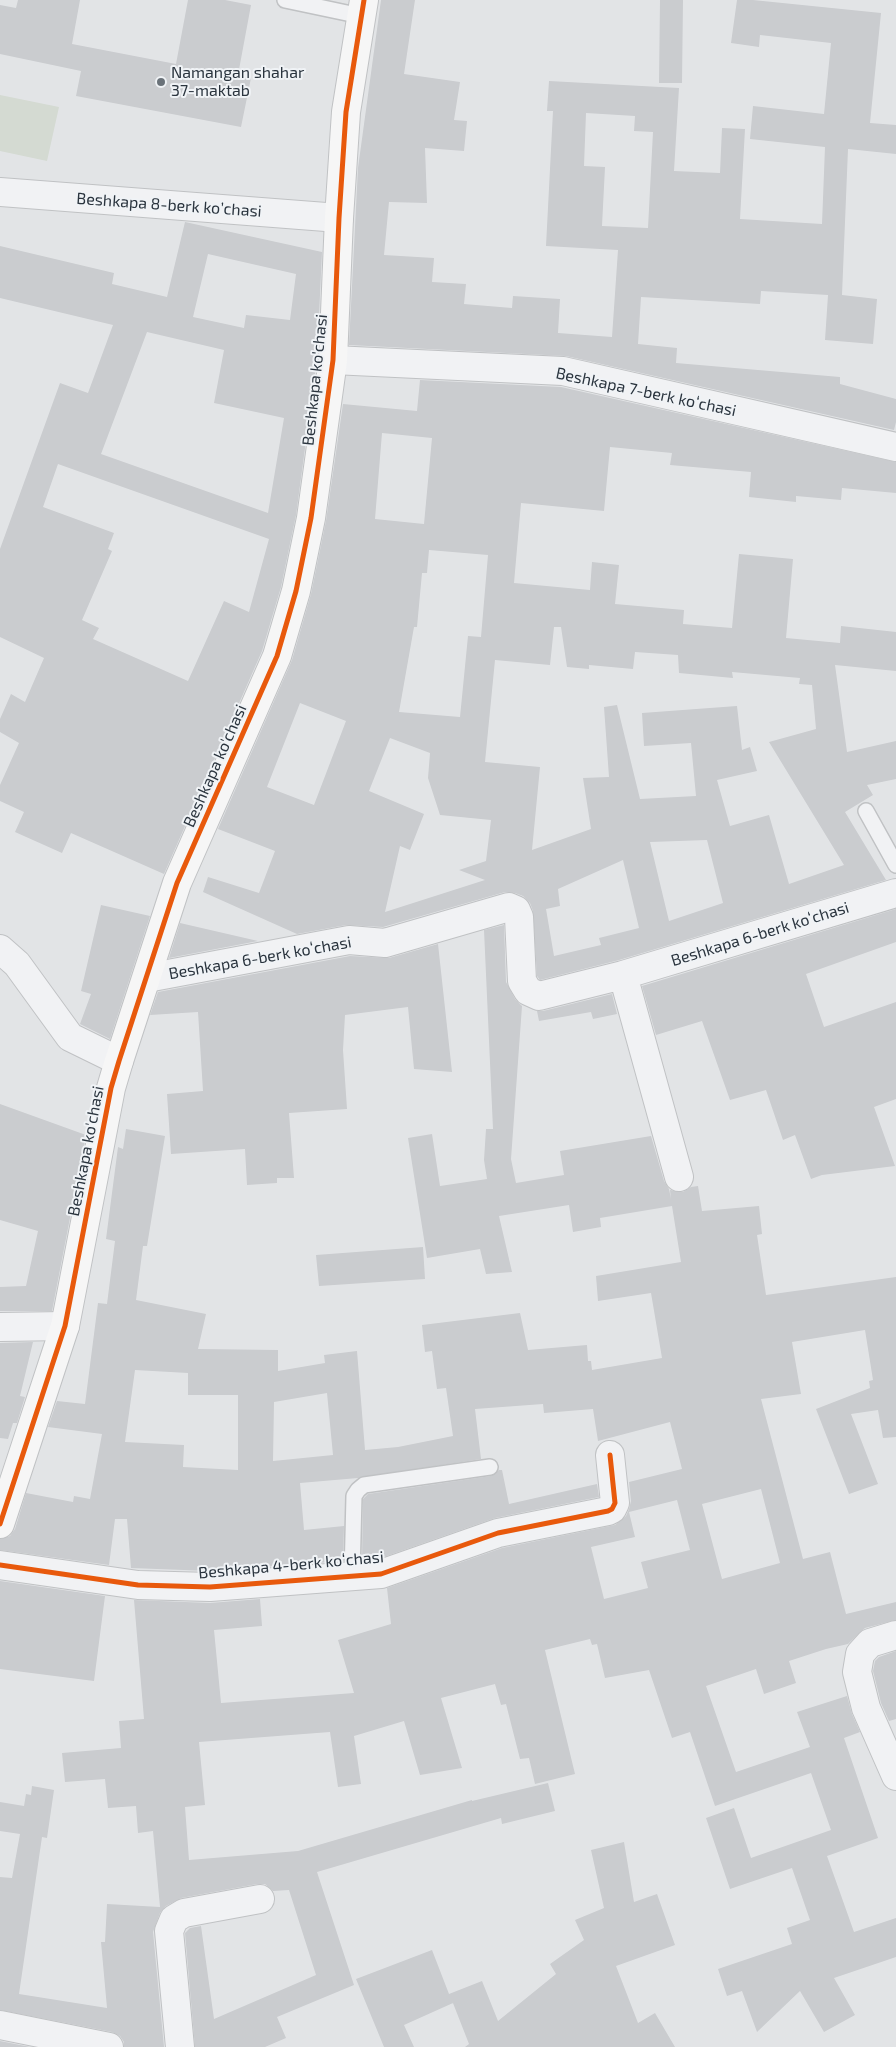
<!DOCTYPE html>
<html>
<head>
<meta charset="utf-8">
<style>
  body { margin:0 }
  canvas { display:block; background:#e2e4e6 }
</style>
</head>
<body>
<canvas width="896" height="2047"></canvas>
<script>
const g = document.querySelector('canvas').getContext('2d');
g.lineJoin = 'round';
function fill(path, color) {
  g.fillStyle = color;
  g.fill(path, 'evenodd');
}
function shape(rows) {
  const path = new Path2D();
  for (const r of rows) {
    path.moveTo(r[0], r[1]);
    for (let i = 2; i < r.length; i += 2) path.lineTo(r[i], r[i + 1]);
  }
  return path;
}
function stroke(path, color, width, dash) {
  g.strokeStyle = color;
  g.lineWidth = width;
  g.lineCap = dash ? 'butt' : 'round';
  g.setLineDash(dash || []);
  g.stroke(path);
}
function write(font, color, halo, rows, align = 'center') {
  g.font = font + ' "Exo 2",sans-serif';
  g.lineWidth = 4;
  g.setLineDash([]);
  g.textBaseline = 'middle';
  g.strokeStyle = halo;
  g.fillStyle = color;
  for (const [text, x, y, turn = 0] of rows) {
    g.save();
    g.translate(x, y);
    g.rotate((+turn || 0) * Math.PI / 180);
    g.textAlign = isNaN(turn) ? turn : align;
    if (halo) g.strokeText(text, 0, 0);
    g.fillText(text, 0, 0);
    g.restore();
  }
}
fill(shape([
  [0,95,59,107,47,161,0,151]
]), '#d4dad2');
fill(shape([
  [18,0,80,0,72,44,176,64,188,0,225,0,251,5,238,75,251,78,241,127,76,96,81,71,0,54,0,5,16,8],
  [381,0,415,0,404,74,460,82,454,120,467,121,464,151,425,148,427,203,389,202,384,255,434,258,432,282,466,284,464,304,512,308,513,296,560,299,558,333,612,337,618,250,546,246,553,111,547,111,549,81,679,88,674,171,720,173,722,128,745,129,740,219,822,224,825,147,750,139,753,106,824,114,831,43,760,35,759,47,731,43,737,0,753,0,881,13,870,123,896,125,896,154,848,149,842,295,877,299,873,344,825,340,828,295,761,291,760,304,641,297,638,344,677,348,676,363,840,377,840,384,896,399,896,422,894,430,566,356,349,345,358,168],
  [586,113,635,116,634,131,653,132,648,228,602,226,605,167,584,166],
  [660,0,683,0,682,83,659,83],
  [185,222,322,252,317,359,296,515,281,587,262,651,164,874,71,833,62,853,15,832,24,812,0,801,0,785,19,743,0,732,0,719,11,694,25,702,44,658,0,637,0,549,60,383,88,393,113,325,0,298,0,246,114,273,112,284,167,297],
  [208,254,296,274,290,320,246,315,244,328,193,317],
  [147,332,224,350,214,403,284,418,268,513,101,454],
  [58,464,269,539,249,612,224,601,188,681,93,639,99,628,82,620,112,551,108,549,114,533,43,507],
  [420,380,561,387,896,462,896,493,842,488,841,500,796,496,796,502,749,497,751,472,670,465,672,453,610,447,604,511,521,503,514,583,590,590,592,562,619,565,615,604,684,610,683,624,732,628,739,554,793,559,786,638,840,643,841,626,896,632,896,671,835,665,847,752,896,741,896,779,867,785,873,795,845,812,886,880,619,960,540,980,537,976,533,911,530,903,523,896,515,893,505,892,383,927,346,925,297,934,203,892,208,877,259,893,275,851,218,829,292,660,311,594,326,521,343,404,417,411],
  [382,433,432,438,424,524,375,519],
  [429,550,488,555,481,637,468,636,460,717,399,712,414,627,417,627,422,573,427,573],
  [554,627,561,627,567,667,589,669,589,665,633,669,635,652,678,655,679,673,733,678,732,672,800,678,799,684,812,685,816,729,769,742,844,865,789,884,769,815,730,826,717,780,757,771,750,747,742,750,737,706,642,713,644,746,691,743,696,796,640,799,617,705,604,707,609,777,583,778,591,829,532,850,540,767,485,762,495,660,550,665],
  [300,703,346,721,314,805,267,787],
  [390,738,430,753,428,778,440,815,491,820,486,861,459,870,485,880,385,912,400,846,410,850,424,814,369,791],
  [707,840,723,903,669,921,650,842],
  [623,860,639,928,599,938,601,945,554,956,546,909,560,906,558,889],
  [101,905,150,916,110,1039,80,1024,91,994,81,991],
  [896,909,896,942,806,974,824,1027,896,1002,896,1099,874,1107,895,1166,822,1175,811,1179,795,1135,783,1140,766,1090,730,1100,702,1021,656,1035,642,986],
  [180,923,258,941,169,958],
  [504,925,506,982,515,999,522,1006,511,1159,516,1183,564,1175,560,1151,651,1136,664,1181,669,1189,671,1199,670,1190,683,1192,691,1187,698,1186,702,1211,759,1206,762,1234,757,1235,766,1295,896,1277,896,1437,883,1438,878,1410,851,1414,878,1484,849,1494,816,1409,870,1388,869,1381,873,1380,865,1330,792,1342,801,1394,761,1399,803,1559,830,1552,846,1614,896,1602,896,1620,865,1628,848,1644,826,1649,789,1661,796,1683,764,1694,756,1669,706,1686,736,1772,810,1747,797,1712,847,1696,852,1714,860,1732,844,1738,878,1838,827,1856,854,1932,896,1918,896,1957,834,1978,855,2015,824,2032,800,1991,757,2032,742,1991,727,1996,718,1969,792,1944,787,1928,810,1920,792,1868,730,1889,706,1818,734,1808,751,1858,831,1830,811,1773,715,1806,690,1732,672,1738,649,1670,605,1678,597,1644,592,1645,590,1639,545,1650,575,1774,535,1784,529,1758,520,1759,506,1704,501,1705,495,1684,441,1698,462,1768,420,1775,404,1721,354,1736,361,1784,338,1787,330,1732,199,1742,205,1805,185,1807,189,1860,298,1851,472,1800,472,1801,548,1783,555,1811,502,1824,501,1818,317,1872,354,1985,277,2017,286,2038,265,2047,195,2047,185,1933,190,1928,201,1926,214,2019,316,1975,289,1890,273,1891,265,1884,257,1884,181,1898,166,1906,160,1913,153,1932,164,2047,124,2047,124,2042,120,2036,112,2032,0,2010,0,1877,12,1878,20,1834,0,1831,0,1802,24,1806,26,1794,31,1795,32,1786,54,1790,47,1838,42,1837,19,1994,107,2008,101,1942,105,1942,107,1904,160,1907,153,1831,138,1833,136,1806,108,1808,105,1779,65,1782,62,1753,121,1748,119,1721,144,1719,134,1600,210,1603,260,1599,262,1626,214,1630,221,1703,354,1693,338,1640,391,1624,387,1588,502,1548,615,1525,626,1516,629,1509,631,1501,629,1482,682,1469,670,1422,598,1441,593,1409,544,1413,543,1404,475,1409,481,1459,358,1478,300,1483,304,1530,344,1526,343,1561,210,1571,131,1568,127,1519,115,1519,109,1565,0,1550,0,1539,10,1536,15,1529,26,1493,73,1502,74,1496,90,1499,102,1434,48,1427,57,1401,85,1404,98,1303,107,1304,115,1241,106,1239,118,1147,123,1149,126,1129,165,1136,147,1246,143,1246,136,1300,206,1314,198,1349,278,1350,278,1371,325,1363,324,1355,357,1351,365,1450,398,1447,453,1436,446,1388,437,1389,432,1351,425,1352,422,1325,520,1313,528,1350,587,1345,588,1361,591,1361,592,1370,662,1358,651,1293,598,1301,596,1276,681,1262,672,1206,600,1218,601,1227,573,1232,569,1205,499,1216,512,1272,486,1274,480,1249,427,1258,408,1138,432,1134,440,1186,487,1179,484,1160,486,1129,493,1129,484,930],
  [135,1370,188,1373,188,1395,238,1395,238,1470,183,1467,184,1445,125,1442],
  [327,1393,333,1455,273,1461,274,1402],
  [761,1489,780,1563,722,1579,702,1504],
  [677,1500,690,1550,641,1562,648,1588,604,1599,591,1547,635,1537,629,1512],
  [438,944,452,1072,414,1069,408,1007,345,1015,343,1050,347,1109,289,1113,294,1178,277,1178,277,1183,247,1185,245,1149,171,1154,167,1094,203,1091,198,1012,150,1015,158,992,350,956,389,958],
  [612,994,617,1014,593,1019,591,1012,539,1021,537,1011,543,1011],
  [0,1104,86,1135,52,1311,0,1311,0,1287,26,1286,38,1231,0,1220],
  [423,1247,425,1279,319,1286,316,1255],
  [33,1342,20,1396,25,1397,17,1423,13,1423,8,1439,0,1438,0,1343],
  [499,1470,502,1470,509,1504,597,1484,599,1497,495,1518,378,1559,362,1560,363,1499,368,1494,491,1476],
  [0,1581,105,1596,94,1681,0,1669],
  [896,1651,896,1719,889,1721,881,1703,873,1671,875,1661,879,1657],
  [624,1842,634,1902,657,1894,675,1945,616,1966,638,2023,655,2013,675,2047,465,2047,469,2044,451,1998,453,2003,404,2025,414,2047,384,2047,356,1979,432,1950,449,1994,482,1981,498,2021,556,1974,550,1964,584,1940,575,1920,604,1908,591,1850],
  [0,2041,30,2047,0,2047]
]), '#cacccf');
const lane = shape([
  [285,0,361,16],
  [866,811,896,865],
  [352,1576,354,1496,358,1490,364,1485,490,1467]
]);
const street = shape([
  [0,192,339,218],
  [333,360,563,371,896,447],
  [0,949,17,964,70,1037,119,1061],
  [147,978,349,940,385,943,509,907,516,910,519,917,522,981,528,991,539,996,623,975],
  [679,1177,623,975,896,893],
  [0,1327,65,1326],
  [0,1565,138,1585,210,1587,381,1574,498,1533,608,1511,612,1509,615,1503,610,1455],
  [896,1635,870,1643,860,1654,857,1672,866,1708,896,1776],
  [0,2025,109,2047],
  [180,2047,169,1931,174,1919,184,1913,260,1899]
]);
const secondary = shape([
  [0,1524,65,1326,111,1088,119,1061,177,883,277,656,296,591,311,518,333,360,339,218,346,112,364,0]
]);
stroke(lane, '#c0c2c4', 18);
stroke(street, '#c0c2c4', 30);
stroke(secondary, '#c0c2c4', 30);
stroke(lane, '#f1f2f4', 15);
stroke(street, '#f1f2f4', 28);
stroke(secondary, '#f6f6f6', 28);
stroke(shape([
  [0,1524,65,1326,111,1088,119,1061,177,883,277,656,296,591,311,518,333,360,339,218,346,112,364,0],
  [0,1565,138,1585,210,1587,381,1574,498,1533,608,1511,612,1509,615,1503,610,1455]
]), '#e8590c', 5);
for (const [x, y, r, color] of [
  [161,82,5,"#6a7279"]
]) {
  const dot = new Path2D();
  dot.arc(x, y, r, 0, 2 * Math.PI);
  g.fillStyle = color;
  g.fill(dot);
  stroke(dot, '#f0f3f6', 2);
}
write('16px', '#2a343e', '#f0f3f6', [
  ["Namangan shahar",171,73],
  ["37-maktab",171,91]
], 'left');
write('16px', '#2a343e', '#f0f3f6', [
  ["Beshkapa 8-berk koʼchasi",169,205,4],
  ["Beshkapa ko'chasi",315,380,-84],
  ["Beshkapa 7-berk koʻchasi",646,392,12],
  ["Beshkapa ko'chasi",215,766,-66],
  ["Beshkapa 6-berk koʻchasi",760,934,-17],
  ["Beshkapa 6-berk koʻchasi",260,958,-10],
  ["Beshkapa ko'chasi",86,1151,-79],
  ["Beshkapa 4-berk koʻchasi",291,1565,-5]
]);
</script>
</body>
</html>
